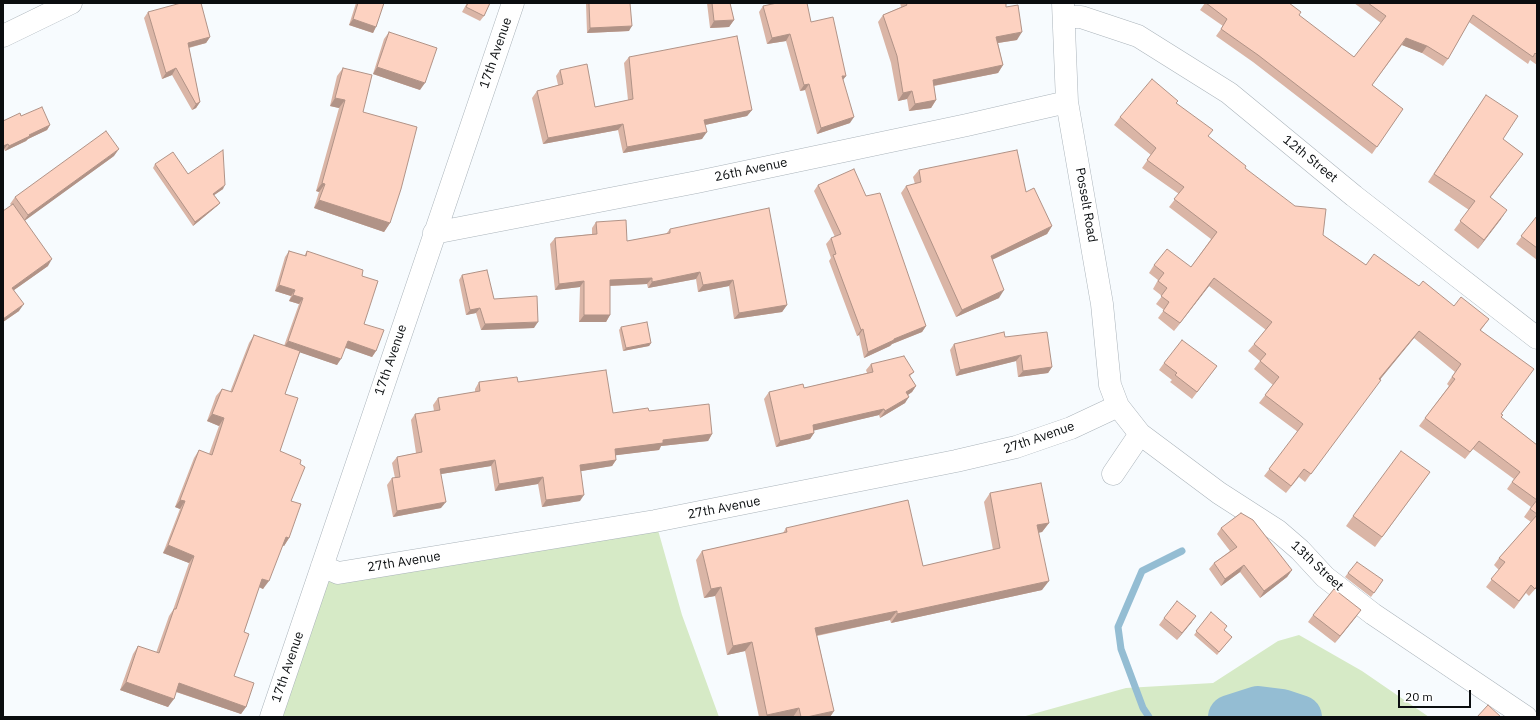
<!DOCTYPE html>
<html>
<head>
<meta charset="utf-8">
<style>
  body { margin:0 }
  #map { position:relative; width:1540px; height:720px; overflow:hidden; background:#f7fbfe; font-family:"IBM Plex Sans",sans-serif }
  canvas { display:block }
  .frame { position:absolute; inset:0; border:4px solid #0a0d0f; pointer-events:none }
  .scale { position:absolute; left:1398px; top:690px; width:73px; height:18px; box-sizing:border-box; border:2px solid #0a0d0f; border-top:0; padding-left:5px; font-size:12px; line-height:14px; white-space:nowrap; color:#0a0d0f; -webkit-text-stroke:3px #fff; paint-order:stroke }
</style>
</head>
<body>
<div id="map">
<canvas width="1540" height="720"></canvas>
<div class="frame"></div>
<div class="scale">20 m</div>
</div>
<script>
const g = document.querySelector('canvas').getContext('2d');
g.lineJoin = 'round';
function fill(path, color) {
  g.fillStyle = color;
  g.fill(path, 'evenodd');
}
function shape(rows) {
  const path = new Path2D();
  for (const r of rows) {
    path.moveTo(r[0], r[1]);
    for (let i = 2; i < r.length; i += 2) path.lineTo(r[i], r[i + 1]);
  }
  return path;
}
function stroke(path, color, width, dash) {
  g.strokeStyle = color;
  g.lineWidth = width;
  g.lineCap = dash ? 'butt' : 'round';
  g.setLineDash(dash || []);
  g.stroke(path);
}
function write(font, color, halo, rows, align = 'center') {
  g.font = font + ' "IBM Plex Sans",sans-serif';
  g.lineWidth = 3.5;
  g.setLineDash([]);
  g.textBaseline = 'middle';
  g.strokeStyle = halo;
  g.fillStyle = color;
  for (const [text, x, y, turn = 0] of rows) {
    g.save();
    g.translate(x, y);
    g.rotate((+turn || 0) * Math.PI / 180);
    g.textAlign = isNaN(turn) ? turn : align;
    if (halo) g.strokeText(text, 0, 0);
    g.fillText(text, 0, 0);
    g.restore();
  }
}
fill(shape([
  [656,523,682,615,719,717,273,717,323,569],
  [1299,635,1362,671,1429,717,1022,717,1126,688,1213,683,1278,641]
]), '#d6eac6');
stroke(shape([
  [1149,717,1143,708,1121,649,1118,627,1142,571,1182,551]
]), '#94bdd3', 7);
stroke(shape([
  [1230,717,1258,708,1282,711,1300,717]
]), '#94bdd3', 44);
const street = shape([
  [1063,3,1067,102,1102,304,1110,385,1118,406,1140,434,1219,493,1278,531,1300,550,1325,577,1373,614,1526,717],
  [1064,17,1081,17,1138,36,1229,93,1354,196,1537,338],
  [3,36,71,3],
  [434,233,697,182,967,125,1067,102],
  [1113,474,1140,434],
  [322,566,338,573,655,521,956,461,1016,447,1071,428,1118,406],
  [271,717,513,3]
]);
stroke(street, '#abb4bb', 23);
stroke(street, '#fff', 22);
fill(shape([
  [356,3,384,3,373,33,349,25],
  [467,3,490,3,484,16,480,21,462,12],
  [586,3,630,3,629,31,587,33],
  [707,3,730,3,734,20,729,27,710,28],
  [900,3,1006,3,1006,7,1017,40,998,43,1003,65,998,73,934,86,936,100,931,108,909,111,907,99,898,101,891,63,878,22,883,15,901,7],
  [1205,3,1289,3,1299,16,1354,57,1381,23,1354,3,1537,3,1537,65,1530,60,1528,64,1469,22,1448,59,1443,66,1422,53,1402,45,1372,85,1403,109,1372,154,1253,62,1216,36,1223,26,1200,10],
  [763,6,811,22,846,76,843,80,850,123,817,134,805,90,800,91,786,41,767,44,759,12],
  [148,12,210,37,206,43,189,48,200,102,196,108,192,110,172,75,162,79,144,18],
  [389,32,420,90,373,74,384,39],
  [629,57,752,110,747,116,705,125,702,139,623,153,618,130,543,144,532,98,537,91,558,85,556,76,560,70,595,107,628,100,624,63],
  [343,68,363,112,390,223,384,232,314,208,319,192,316,191,339,108,330,106,337,76],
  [1176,104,1208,137,1323,235,1366,265,1419,286,1454,306,1489,319,1481,330,1501,414,1501,417,1537,445,1537,587,1529,596,1526,593,1514,609,1486,587,1499,570,1494,565,1499,558,1531,522,1524,517,1531,507,1507,489,1514,479,1473,449,1465,459,1419,426,1449,386,1447,384,1455,372,1414,338,1380,379,1375,387,1305,482,1299,477,1286,493,1264,476,1298,432,1259,403,1273,385,1254,369,1260,361,1248,351,1266,330,1209,286,1174,331,1158,318,1164,310,1156,304,1162,296,1153,289,1158,280,1149,273,1154,265,1191,267,1211,239,1169,207,1179,194,1142,168,1151,155,1114,125,1120,117],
  [1480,104,1503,139,1523,154,1490,197,1501,219,1478,249,1454,230,1469,210,1428,182],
  [21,116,50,125,47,130,28,139,26,141,5,151,4,149,3,150,3,121],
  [114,156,25,220,48,266,14,290,19,311,3,322,11,205,10,204,15,197],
  [155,164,188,174,223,189,214,195,220,203,217,206,193,226,153,168],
  [919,170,1026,192,1052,226,1047,234,992,260,999,298,956,317,901,193,906,186,915,184,913,177],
  [818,185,866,196,926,326,922,332,892,344,890,346,864,358,859,335,857,336,829,261,831,258,826,244,831,238,835,237,814,191],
  [1537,216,1537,260,1516,244],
  [596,222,627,241,666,234,670,229,787,305,782,312,734,319,729,286,698,292,696,279,648,288,647,284,610,286,610,315,606,322,579,322,580,287,555,290,550,244,555,238,592,234,592,228],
  [289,251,304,256,307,251,362,276,364,324,376,351,372,357,345,347,337,365,300,352,285,394,280,451,300,464,291,501,289,538,284,546,283,545,263,589,259,587,244,632,234,676,246,707,241,714,176,692,168,707,120,690,133,654,138,646,156,653,169,616,173,610,189,563,163,553,180,509,175,507,194,458,199,450,209,454,219,426,207,421,216,396,222,389,230,392,249,343,254,335,284,346,299,304,289,301,291,296,275,291,285,257],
  [462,275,494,299,534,328,481,330,476,313,466,315,459,280],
  [621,327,651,343,649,346,623,351,619,330],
  [1005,337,1052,367,1048,373,1018,377,1016,361,956,376,950,350,954,344],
  [1164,363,1217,366,1192,399,1170,382,1172,380,1159,370],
  [871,364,914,372,910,376,916,386,912,392,908,395,905,403,880,418,879,415,814,430,814,433,810,439,776,447,764,399,769,392,804,388,867,373,866,370],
  [479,382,518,382,613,413,649,411,712,434,708,441,661,446,659,450,616,455,616,460,612,466,581,471,580,501,542,507,538,484,495,491,491,466,441,474,441,508,393,517,387,485,392,478,395,478,392,463,397,457,416,453,411,420,415,414,434,411,433,405,438,398,475,392,475,389],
  [1430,472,1375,547,1346,526,1353,516],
  [990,493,1049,523,1042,532,1038,533,1042,590,891,623,890,620,817,636,834,711,830,717,759,717,745,651,727,655,715,596,704,598,696,560,702,551,783,533,786,528,923,566,993,550,984,502],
  [1221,528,1292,570,1287,577,1260,598,1240,572,1221,586,1209,569,1214,563,1230,551,1217,534],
  [1348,573,1383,580,1371,597,1345,577],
  [1211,612,1224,630,1232,637,1217,655,1194,635],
  [1313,615,1356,617,1335,643,1308,622],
  [1196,616,1191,623,1177,640,1159,625,1164,618]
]), '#dab5a6');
fill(shape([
  [353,19,376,27,373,33,349,25],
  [734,20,729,27,710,28,714,21],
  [632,26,629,31,587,33,590,28],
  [1022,32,1017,40,991,44,996,37],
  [790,34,786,41,767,44,772,38],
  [210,37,206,43,183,49,188,43],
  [1406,38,1427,46,1422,53,1402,45],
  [1003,65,998,73,927,87,933,80],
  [377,67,425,83,420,90,373,74],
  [176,68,172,75,162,79,166,73],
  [842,76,846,76,841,82],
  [809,84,805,90,800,91,804,85],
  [912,91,907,99,898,101,903,93],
  [335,98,345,100,339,108,330,106],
  [936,100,931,108,909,111,915,104],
  [200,102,196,108,192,110,196,104],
  [752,110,747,116,700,126,704,120],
  [854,117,850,123,817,134,821,128],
  [623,124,618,130,543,144,548,138],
  [50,125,47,130,28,139,26,141,5,151,9,146,29,135],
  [707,132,702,139,623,153,627,147],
  [8,144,4,149,3,150,3,146],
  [119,149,114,156,23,222,28,215],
  [1523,154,1484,206,1490,197],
  [322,183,325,184,319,192,316,191],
  [225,185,223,189,210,198,213,194],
  [319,200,390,223,384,232,314,208],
  [220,203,217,206,193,226,195,222],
  [1507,210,1501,219,1478,249,1484,240],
  [1052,226,1047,234,985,263,991,256],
  [52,259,48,266,7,295,12,288],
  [700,272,696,279,648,288,652,282],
  [652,278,647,284,606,286,610,280],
  [1214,278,1209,286,1174,331,1180,323],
  [733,280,729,286,698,292,703,285],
  [584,281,580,287,555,290,559,284],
  [279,285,295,290,291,296,275,291],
  [1004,290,999,298,956,317,962,310],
  [293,295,303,298,299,304,289,301],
  [24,304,19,311,3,322,3,319],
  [787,305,782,312,734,319,739,313],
  [480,308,476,313,466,315,470,310],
  [584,315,610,315,606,322,579,322],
  [538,322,534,328,481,330,485,324],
  [926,326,922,332,892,344,890,346,864,358,868,352,894,339],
  [863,329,859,335,857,336,861,330],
  [1419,331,1414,338,1374,387,1379,379],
  [288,341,341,359,337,365,284,347],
  [348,341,376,351,372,357,343,347],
  [651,343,649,346,623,351,626,348],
  [1021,355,1016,361,956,376,960,370],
  [1052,367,1048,373,1018,377,1023,371],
  [916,386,912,392,902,399,906,392],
  [909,397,905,403,880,418,885,411],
  [884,409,879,415,808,432,813,425],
  [212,414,224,418,219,426,207,421],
  [814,433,810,439,776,447,780,441],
  [712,434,708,441,661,446,659,450,610,456,615,449,663,440],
  [495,460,491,466,435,475,440,469],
  [616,460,612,466,576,472,580,465],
  [543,477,538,484,495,491,499,484],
  [584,495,580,501,542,507,546,500],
  [180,500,185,501,180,509,175,507],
  [446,502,441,508,393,517,397,511],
  [1049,523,1042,532,1030,534,1037,525],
  [286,537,289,538,284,546,280,544],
  [168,545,194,556,189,563,163,553],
  [1244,565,1240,572,1221,586,1225,579],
  [1292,570,1287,577,1260,598,1264,591],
  [262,579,269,581,263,589,257,586],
  [1049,581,1042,590,891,623,897,614],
  [721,587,715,596,704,598,711,589],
  [1361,610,1356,617,1335,643,1340,636],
  [897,611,890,620,809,637,815,628],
  [1196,616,1191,623,1177,640,1182,633],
  [752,642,745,651,727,655,733,646],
  [126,682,174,699,168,707,120,690],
  [179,683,246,707,241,714,174,691],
  [799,708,793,717,766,717,767,715],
  [834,711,830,717,807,717]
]), '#b19387');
const building = shape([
  [181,3,201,3,210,37,188,43,200,102,196,104,176,68,166,73,148,12,181,3],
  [358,3,384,3,376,27,353,19,358,3],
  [468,3,490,3,484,16,466,7,468,3],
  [589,3,630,3,632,26,590,28,589,3],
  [712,3,730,3,734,20,714,21,712,3],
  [777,3,807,3,811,22,833,17,846,76,842,76,854,117,821,128,809,84,804,85,790,34,772,38,763,6,777,3],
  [906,3,1006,3,1006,7,1018,5,1022,32,996,37,1003,65,933,80,936,100,915,104,912,91,903,93,897,56,883,15,907,5,906,3],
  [1206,3,1289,3,1301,12,1299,15,1354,57,1386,16,1368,3,1537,3,1537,55,1535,53,1533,57,1473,15,1448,59,1427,46,1406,38,1372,85,1403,109,1377,147,1258,55,1221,29,1227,19,1206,3],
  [389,32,437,48,425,83,377,67,389,32],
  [737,36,752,110,704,120,707,132,627,147,623,124,548,138,537,91,563,84,560,70,587,64,595,107,633,99,629,57,737,36],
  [343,68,372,75,363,112,417,127,401,189,390,223,319,200,325,184,322,183,345,100,335,98,343,68],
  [1152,79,1178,101,1176,103,1213,130,1208,136,1246,166,1245,168,1295,206,1326,209,1323,235,1366,265,1374,254,1419,286,1423,281,1454,306,1461,297,1489,319,1480,330,1534,369,1501,414,1503,415,1501,417,1537,445,1537,514,1530,509,1537,500,1512,482,1520,472,1479,441,1470,452,1425,418,1455,379,1452,377,1461,364,1419,331,1379,379,1381,380,1311,474,1304,469,1291,486,1269,469,1303,424,1265,395,1279,377,1260,361,1266,354,1254,344,1272,322,1214,278,1180,323,1163,311,1169,302,1161,296,1167,288,1158,281,1164,273,1154,265,1167,249,1191,267,1217,232,1174,199,1184,187,1147,160,1156,148,1120,117,1152,79],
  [1486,95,1518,116,1503,139,1523,154,1490,197,1507,210,1484,240,1460,221,1475,201,1434,174,1486,95],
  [42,107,50,125,29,135,30,136,9,146,8,144,3,146,3,121,20,113,21,116,42,107],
  [106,131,119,149,28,215,15,197,106,131],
  [223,150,225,185,213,194,220,203,195,222,155,164,173,152,188,174,223,150],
  [1017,150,1026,192,1034,188,1052,226,991,256,1004,290,962,310,906,186,921,182,919,170,1017,150],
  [854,169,866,196,880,193,926,326,894,339,894,340,868,352,863,329,861,330,833,255,836,254,831,238,841,234,818,185,854,169],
  [13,204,52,259,12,288,24,304,3,319,3,211,13,204],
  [769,208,787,305,739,313,733,280,703,285,700,272,652,282,652,278,610,280,610,315,584,315,584,281,559,284,555,238,597,234,596,222,626,220,627,241,670,233,670,229,769,208],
  [1537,216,1537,248,1521,236,1537,216],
  [289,251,306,256,307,251,363,270,362,276,378,281,364,324,384,330,376,351,348,341,341,359,288,341,303,298,293,295,295,290,279,285,289,251],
  [487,270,494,299,537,296,538,322,485,324,480,308,470,310,462,275,487,270],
  [647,322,651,343,626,348,621,327,647,322],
  [1004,332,1005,337,1047,332,1052,367,1023,371,1021,355,960,370,954,344,1004,332],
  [254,335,300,351,285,394,298,398,280,451,301,460,300,464,305,467,291,501,301,504,289,538,286,537,269,581,262,579,244,632,249,634,234,676,254,683,246,707,179,683,174,699,126,682,138,646,159,653,174,609,176,609,194,556,168,545,185,501,180,500,199,450,212,455,224,418,212,414,222,389,232,392,254,335],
  [1182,340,1217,366,1197,392,1175,375,1177,373,1164,363,1182,340],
  [904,356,914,372,909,375,916,386,906,392,909,397,885,411,884,409,813,425,814,433,780,441,769,392,803,384,804,388,873,372,871,364,904,356],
  [606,370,613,413,648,408,649,411,709,404,712,434,663,440,663,443,615,449,616,460,580,465,584,495,546,500,543,477,499,484,495,460,440,469,446,502,397,511,392,478,400,477,397,457,422,452,415,414,440,410,438,398,480,391,479,382,517,377,518,382,606,370],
  [1401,451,1430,472,1382,537,1353,516,1401,451],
  [1041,483,1049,523,1037,525,1049,581,897,614,897,611,815,628,834,711,807,717,801,717,799,708,767,715,752,642,733,646,721,587,711,589,702,551,787,532,786,528,908,500,923,566,1000,548,990,493,1041,483],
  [1241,513,1253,520,1292,570,1264,591,1244,565,1225,579,1214,563,1237,547,1221,528,1241,513],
  [1537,515,1537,586,1535,589,1531,585,1519,601,1491,579,1505,562,1499,558,1537,515],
  [1357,562,1383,580,1374,593,1348,573,1357,562],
  [1334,589,1361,610,1340,636,1313,615,1334,589],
  [1177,601,1196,616,1182,633,1164,618,1177,601],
  [1211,612,1227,626,1224,630,1232,637,1219,652,1196,631,1211,612],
  [1488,705,1501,717,1477,717,1488,705]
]);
fill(building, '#fdd2c1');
stroke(building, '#b19387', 1);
write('13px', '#0a0d0f', '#fff', [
  ["17th Avenue",496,53,-71],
  ["12th Street",1310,159,39],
  ["26th Avenue",751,170,-12],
  ["Posselt Road",1086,205,80],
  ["17th Avenue",391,360,-71],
  ["27th Avenue",1039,438,-19],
  ["27th Avenue",724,508,-11],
  ["27th Avenue",404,562,-9],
  ["13th Street",1317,566,43],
  ["17th Avenue",288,667,-71]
]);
</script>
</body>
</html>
